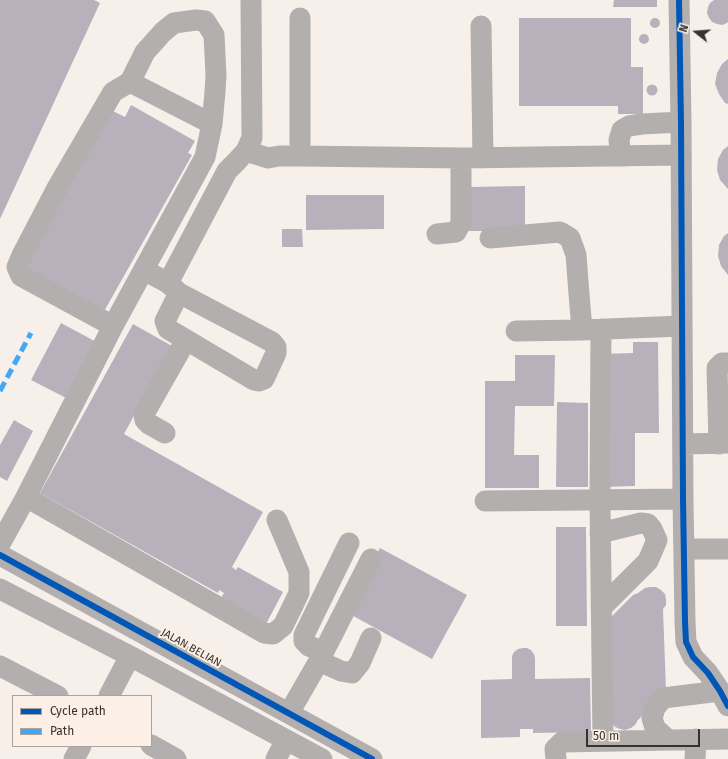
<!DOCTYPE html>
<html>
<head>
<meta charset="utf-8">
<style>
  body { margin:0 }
  #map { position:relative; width:728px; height:759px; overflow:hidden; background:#f7f0ea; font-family:"Fira Sans",sans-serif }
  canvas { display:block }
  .legend { position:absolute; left:12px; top:695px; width:140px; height:52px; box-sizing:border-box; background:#fcefe5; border:1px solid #aea39b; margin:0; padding:5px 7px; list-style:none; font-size:12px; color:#39312b }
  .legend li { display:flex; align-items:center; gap:8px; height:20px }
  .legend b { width:20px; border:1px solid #aea39b }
  .north { position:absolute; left:676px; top:12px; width:40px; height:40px; -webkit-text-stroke:3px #fcefe5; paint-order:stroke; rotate:287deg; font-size:11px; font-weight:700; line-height:16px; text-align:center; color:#39312b }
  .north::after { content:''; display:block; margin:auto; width:14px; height:18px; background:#39312b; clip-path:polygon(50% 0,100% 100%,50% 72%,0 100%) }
  .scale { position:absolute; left:586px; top:729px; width:114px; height:18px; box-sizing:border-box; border:2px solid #39312b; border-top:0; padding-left:5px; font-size:12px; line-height:14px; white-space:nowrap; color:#39312b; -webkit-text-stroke:3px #fcefe5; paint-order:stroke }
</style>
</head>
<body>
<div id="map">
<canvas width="728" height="759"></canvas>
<ul class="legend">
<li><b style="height:5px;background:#0057b8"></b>Cycle path</li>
<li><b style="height:5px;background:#3fa9f5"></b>Path</li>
</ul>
<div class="north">N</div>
<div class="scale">50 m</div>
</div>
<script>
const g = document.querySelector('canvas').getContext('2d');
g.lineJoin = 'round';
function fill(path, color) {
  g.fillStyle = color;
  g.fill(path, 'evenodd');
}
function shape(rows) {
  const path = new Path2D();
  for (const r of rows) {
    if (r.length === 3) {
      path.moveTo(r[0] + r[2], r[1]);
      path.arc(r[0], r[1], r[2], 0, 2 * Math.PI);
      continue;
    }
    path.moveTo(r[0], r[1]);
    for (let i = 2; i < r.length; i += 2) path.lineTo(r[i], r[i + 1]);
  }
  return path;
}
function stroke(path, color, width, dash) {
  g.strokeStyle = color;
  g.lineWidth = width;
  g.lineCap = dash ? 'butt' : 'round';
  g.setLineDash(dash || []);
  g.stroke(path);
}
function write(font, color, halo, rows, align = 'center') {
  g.font = font + ' "Fira Sans",sans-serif';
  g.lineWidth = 4;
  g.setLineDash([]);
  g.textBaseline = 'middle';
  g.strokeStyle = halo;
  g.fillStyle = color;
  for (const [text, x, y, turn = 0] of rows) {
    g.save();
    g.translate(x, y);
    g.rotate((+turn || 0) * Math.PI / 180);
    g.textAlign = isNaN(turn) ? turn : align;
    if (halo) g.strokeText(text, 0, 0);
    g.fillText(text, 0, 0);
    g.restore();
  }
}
fill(shape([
  [0,0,94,0,100,3,0,219],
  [614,0,657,0,657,7,613,7],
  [714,0,728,0,728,22,727,23,722,25,717,24,712,22,709,18,707,13,708,7,710,3],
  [655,23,5],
  [519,18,631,18,631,67,643,67,643,114,618,114,618,106,519,106],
  [644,39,5],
  [728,59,728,104,725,103,719,94,715,84,717,73,722,64],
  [652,90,5.5],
  [131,105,195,141,188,153,192,155,102,315,22,270,111,110,125,117],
  [728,146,728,189,720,180,717,170,718,159,723,150],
  [525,186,525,231,468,231,468,187],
  [306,195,384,195,384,229,306,230],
  [282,229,302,229,303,247,282,247],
  [728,233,728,275,721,266,718,256,719,245,724,236],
  [61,323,102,345,72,401,31,380],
  [133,324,172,346,124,434,263,512,232,567,236,570,238,567,283,592,266,624,221,598,224,593,219,590,218,593,40,493],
  [633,342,658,342,659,433,635,433,635,486,604,487,602,354,633,353],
  [515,355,555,355,554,406,515,406,514,455,539,455,539,488,485,488,485,381,515,381],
  [557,402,588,403,588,487,556,487],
  [14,420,33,431,7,481,0,477,0,445],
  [556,527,586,527,587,626,556,626],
  [380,548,467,595,432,659,346,612],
  [650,587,656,587,661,590,665,594,666,600,666,605,663,609,666,691,638,720,635,725,631,728,625,730,620,729,615,727,611,722,607,621,633,595,638,593,645,588],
  [523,648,527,648,531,650,534,654,535,658,535,679,590,678,591,732,533,733,533,729,520,729,520,737,481,738,481,680,512,679,512,656,514,652,518,649]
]), '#b8b1bc');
stroke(shape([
  [679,0,681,122,683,499,685,622,686,642,693,657,708,673,720,691,728,706],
  [300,18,300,156],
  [481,26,483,158],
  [246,151,268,158,279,156,300,156,461,158,681,155],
  [625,156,620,149,619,140,622,130,629,126,642,124,681,122],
  [437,234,456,232,461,223,461,158],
  [490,238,560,232,570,238,576,255,579,294,582,330],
  [144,270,168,283,179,293,272,342,276,347,276,353,264,379,259,381,254,380,168,329,165,321,179,293],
  [168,283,227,171,237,161,246,151,252,138,251,0],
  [113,326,21,276,17,267,22,255,57,188,113,92,130,82],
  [601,329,600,500,603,741],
  [516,331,582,330,682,326],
  [165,433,149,424,145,420,144,414,186,340],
  [683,444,728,443],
  [719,444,717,368,722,363,728,363],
  [26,497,264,633,273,634,283,626,299,593,299,572,277,520],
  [485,501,683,499],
  [600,533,641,523,648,524,652,529,657,540,648,561,601,608],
  [0,544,26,497,113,326,205,157,212,124,215,92,216,75,214,35,205,21,196,20,174,23,163,32,145,52,130,82,212,124],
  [684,549,728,549],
  [0,555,372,759],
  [0,589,130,656,322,759],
  [323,652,309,646,304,641,304,635,349,543],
  [319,661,341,671,352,673,360,663,371,638],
  [0,666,58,696],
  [109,696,130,656],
  [289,713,319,661,371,559],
  [668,740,655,728,652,718,655,708,663,698,720,691],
  [151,745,176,759],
  [74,759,81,746],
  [276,759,286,740],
  [556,759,555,749,562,742,728,739],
  [695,759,696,739]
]), '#b3afae', 21);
stroke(shape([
  [0,391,31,333]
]), '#3fa9f5', 5, [10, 5]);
stroke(shape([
  [679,0,681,122,683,499,685,622,686,642,693,657,708,673,720,691,728,706],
  [0,555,372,759]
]), '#0057b8', 6);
write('11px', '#39312b', '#fcefe5', [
  ["JALAN BELIAN",191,648,29]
]);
</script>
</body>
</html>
